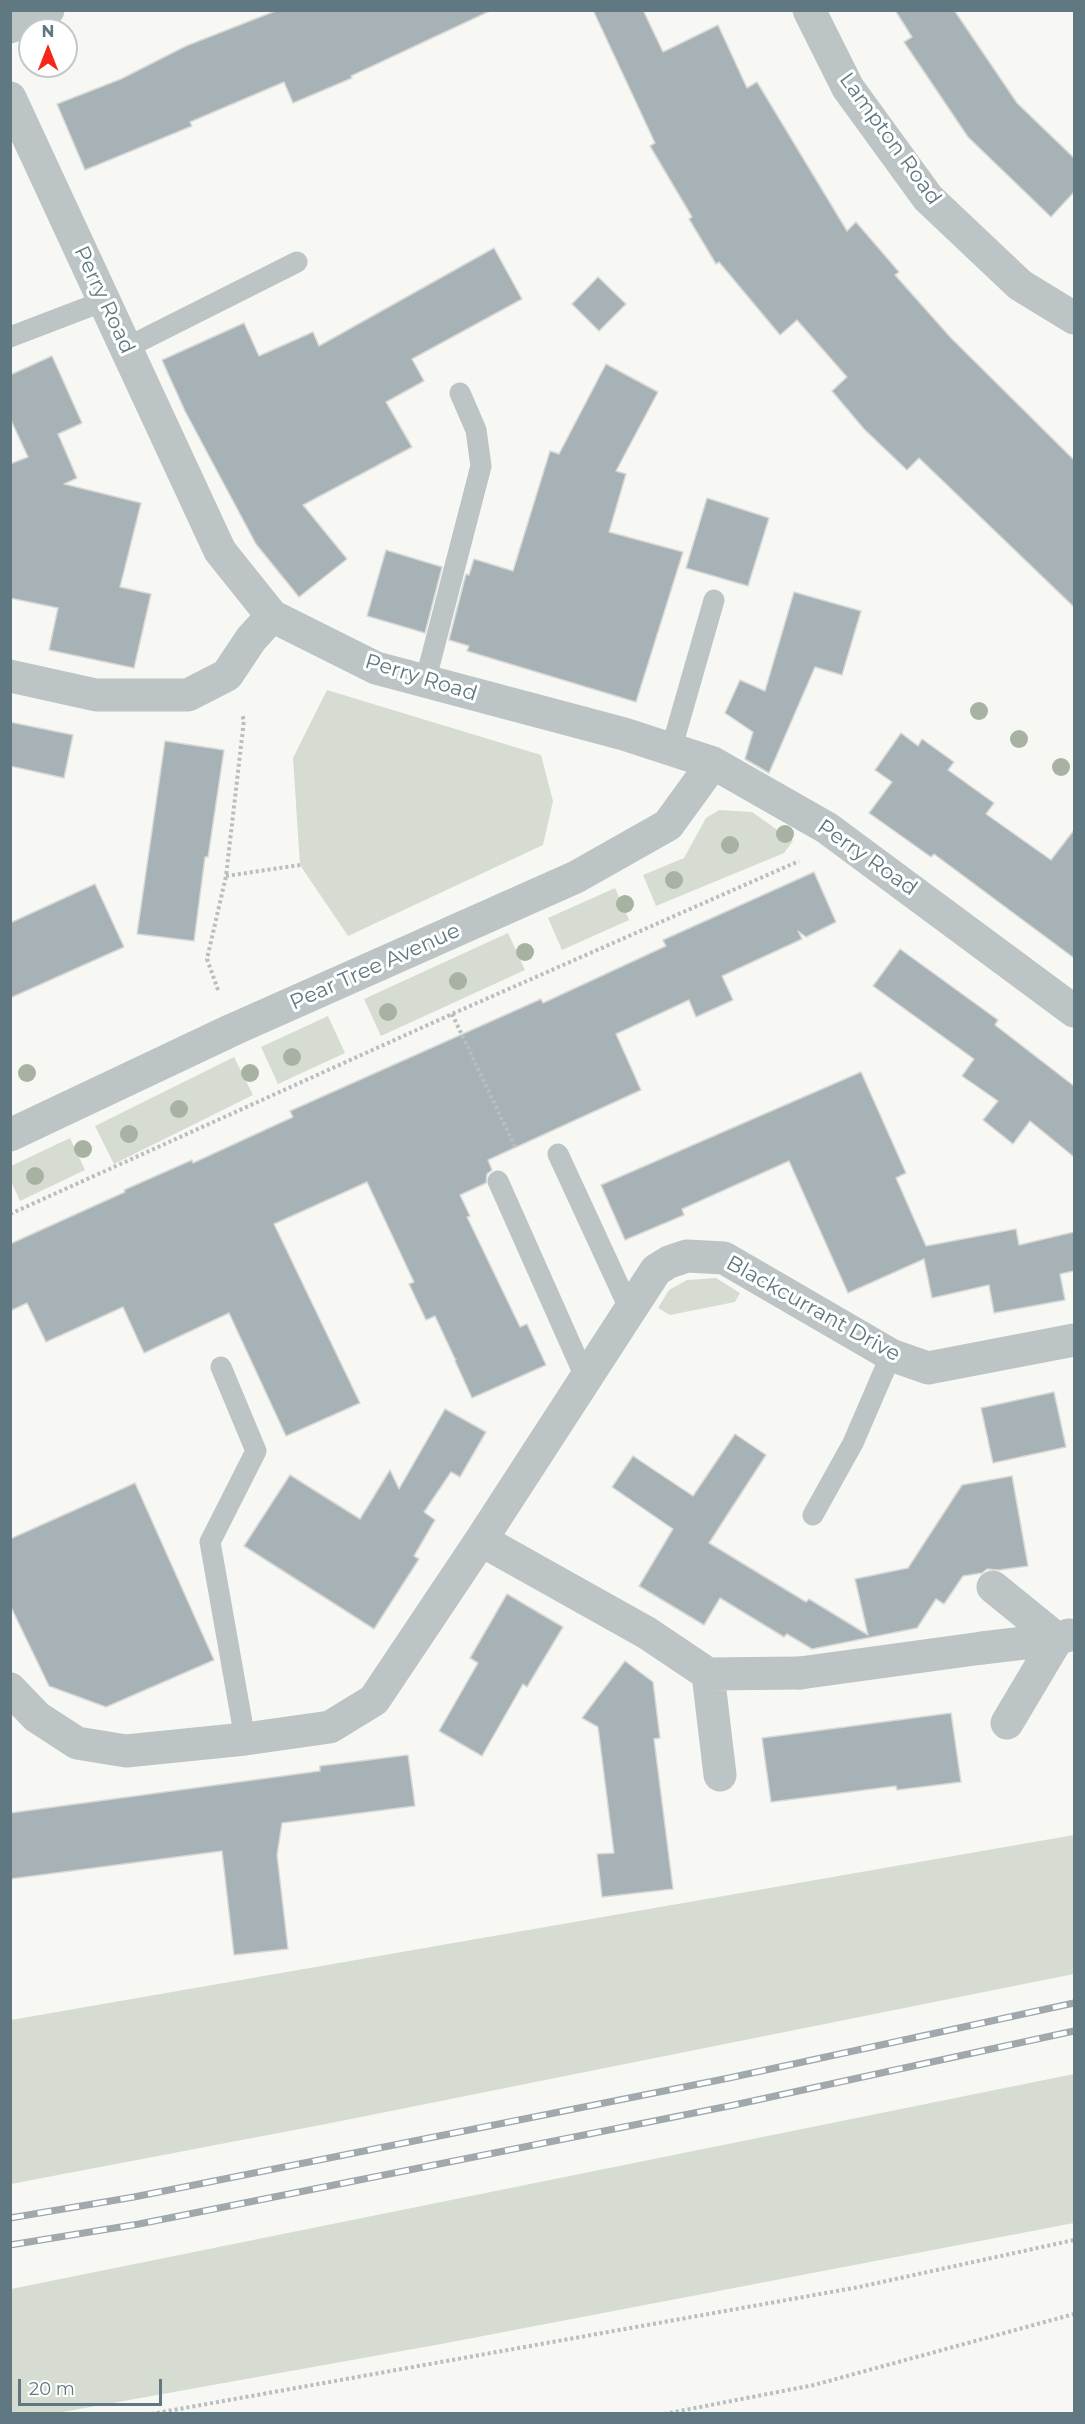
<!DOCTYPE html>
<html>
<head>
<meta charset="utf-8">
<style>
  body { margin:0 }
  #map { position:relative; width:1085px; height:2424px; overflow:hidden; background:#f7f7f3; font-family:Montserrat,sans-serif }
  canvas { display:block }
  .frame { position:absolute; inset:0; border:12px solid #5f7881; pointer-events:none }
  .north { position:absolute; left:18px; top:18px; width:60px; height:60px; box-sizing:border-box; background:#fff; border:2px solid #bfc9cd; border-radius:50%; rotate:0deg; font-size:16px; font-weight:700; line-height:24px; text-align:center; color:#5f7881 }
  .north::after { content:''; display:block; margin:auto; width:21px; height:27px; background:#f32818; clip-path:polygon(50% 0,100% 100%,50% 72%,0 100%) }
  .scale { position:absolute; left:18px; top:2379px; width:144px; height:27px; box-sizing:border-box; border:3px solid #5f7881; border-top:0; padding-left:8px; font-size:18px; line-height:21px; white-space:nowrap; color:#5f7881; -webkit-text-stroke:4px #fff; paint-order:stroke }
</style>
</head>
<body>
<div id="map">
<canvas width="1085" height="2424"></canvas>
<div class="frame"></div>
<div class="north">N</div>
<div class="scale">20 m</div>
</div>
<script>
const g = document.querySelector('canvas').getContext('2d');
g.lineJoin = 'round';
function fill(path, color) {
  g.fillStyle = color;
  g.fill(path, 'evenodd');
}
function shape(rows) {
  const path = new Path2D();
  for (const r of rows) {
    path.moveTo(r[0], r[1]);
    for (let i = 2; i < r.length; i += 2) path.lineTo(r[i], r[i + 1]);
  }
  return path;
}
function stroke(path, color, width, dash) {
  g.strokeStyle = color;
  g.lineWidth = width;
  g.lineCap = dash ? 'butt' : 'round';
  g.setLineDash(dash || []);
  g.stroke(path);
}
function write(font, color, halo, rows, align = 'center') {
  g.font = font + ' Montserrat,sans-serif';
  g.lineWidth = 6;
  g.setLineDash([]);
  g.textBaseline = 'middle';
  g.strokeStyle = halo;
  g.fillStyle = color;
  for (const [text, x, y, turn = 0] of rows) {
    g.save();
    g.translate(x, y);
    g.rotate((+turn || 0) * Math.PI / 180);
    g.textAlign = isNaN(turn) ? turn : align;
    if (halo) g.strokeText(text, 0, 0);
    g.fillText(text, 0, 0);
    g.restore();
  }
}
fill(shape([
  [327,690,541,755,553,801,543,845,348,936,300,865,293,758],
  [719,810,752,812,793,841,784,853,656,906,643,875,684,858,706,818],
  [615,888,629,920,562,950,548,918],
  [508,933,525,970,381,1036,364,999],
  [328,1016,345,1053,278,1084,261,1047],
  [234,1057,253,1095,114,1164,95,1126],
  [70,1138,85,1170,20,1201,11,1181,11,1166],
  [716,1278,740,1293,735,1302,670,1315,658,1308,669,1290,687,1280],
  [1074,1835,1074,1974,331,2123,11,2184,11,2020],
  [1074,2074,1074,2223,441,2344,57,2413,11,2413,11,2289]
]), '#d7dcd2');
const building = shape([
  [278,10,492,10,351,76,352,78,293,103,284,82,190,122,192,126,85,170,57,104,121,79,186,46,278,10],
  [593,10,643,10,663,52,718,25,747,88,757,82,847,231,856,222,899,272,895,275,951,338,1074,460,1074,607,919,458,907,470,864,429,832,391,847,377,797,320,780,335,719,262,716,264,689,219,692,217,650,146,655,143,593,10],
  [895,10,954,10,1017,103,1074,158,1074,192,1051,217,968,137,904,42,912,37,895,10],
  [494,248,522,299,412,359,424,381,386,402,412,447,303,505,347,559,299,597,256,544,185,411,162,360,244,323,259,356,313,332,319,346,494,248],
  [598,277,626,304,599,331,572,304,598,277],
  [52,356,82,423,58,434,77,478,64,484,141,503,120,587,151,594,134,668,49,650,58,608,10,598,10,464,28,457,10,418,10,375,52,356],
  [606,364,658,392,616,471,626,474,609,532,683,552,636,702,467,651,469,646,449,640,466,574,469,575,474,559,513,571,550,451,559,454,606,364],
  [707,498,769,518,748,586,686,568,707,498],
  [386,550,442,567,425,633,367,616,386,550],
  [794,592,861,611,842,675,815,667,769,773,745,759,753,732,725,713,740,680,765,691,794,592],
  [10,722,73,735,64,778,10,766,10,722],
  [901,733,918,746,922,739,954,762,948,770,994,803,986,814,1051,860,1074,830,1074,958,934,854,931,857,869,813,892,782,875,770,901,733],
  [165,741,224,750,208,857,205,857,194,941,137,934,165,741],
  [814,872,836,922,806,937,798,931,802,939,722,976,733,1000,696,1017,689,1000,616,1034,641,1090,488,1160,492,1170,487,1174,486,1183,460,1195,470,1216,467,1217,520,1327,527,1324,546,1365,472,1398,455,1361,456,1359,455,1359,435,1316,426,1320,409,1284,414,1282,367,1182,274,1224,360,1403,286,1436,229,1313,144,1353,123,1307,46,1342,27,1303,10,1311,10,1244,125,1192,124,1190,192,1160,193,1163,293,1117,290,1111,541,999,543,1003,666,946,663,940,814,872],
  [95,884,124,947,10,998,10,923,95,884],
  [900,949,998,1020,995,1025,1074,1086,1074,1157,1030,1121,1013,1144,983,1120,998,1101,962,1076,974,1059,873,986,900,949],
  [861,1072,906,1173,896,1178,926,1246,1016,1229,1019,1245,1074,1232,1074,1271,1060,1274,1065,1300,994,1313,989,1285,932,1298,924,1259,848,1293,789,1161,682,1209,684,1215,625,1240,601,1185,861,1072],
  [1054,1392,1066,1447,993,1463,981,1408,1054,1392],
  [445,1409,486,1432,460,1477,451,1472,424,1512,435,1520,414,1556,419,1559,374,1629,244,1546,290,1475,360,1519,390,1470,399,1489,445,1409],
  [735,1434,766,1455,709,1543,806,1602,809,1599,868,1635,855,1579,908,1568,962,1485,1012,1476,1028,1566,999,1570,987,1569,982,1573,963,1576,944,1604,936,1599,917,1628,812,1649,787,1634,784,1637,720,1598,704,1625,639,1586,673,1529,612,1487,633,1456,693,1496,735,1434],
  [135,1483,214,1660,106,1707,49,1686,10,1605,10,1539,135,1483],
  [507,1594,563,1627,527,1687,523,1684,482,1756,439,1731,478,1663,470,1658,507,1594],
  [625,1661,653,1682,660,1738,654,1739,673,1889,602,1897,597,1854,614,1853,598,1727,582,1718,625,1661],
  [951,1713,961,1782,897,1790,896,1786,771,1802,762,1738,951,1713],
  [408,1755,415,1806,282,1823,277,1855,288,1949,234,1955,222,1851,10,1879,10,1813,320,1771,320,1766,408,1755]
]);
fill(building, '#a6b2b6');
stroke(building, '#d8d8d6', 1.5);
stroke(shape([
  [226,876,300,865],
  [218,990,207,959,226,876,244,720,242,715],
  [452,1014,516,1149],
  [10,1214,452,1014,799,861],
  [151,2414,859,2287,1074,2240],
  [664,2414,814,2385,1074,2314]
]), '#b9bec0', 4, [3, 3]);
stroke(shape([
  [10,337,104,301],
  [126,348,297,262],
  [425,682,481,466,476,430,460,393],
  [671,750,714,600],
  [558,1154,630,1310],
  [498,1181,586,1379],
  [221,1367,256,1451,210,1542,245,1739],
  [813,1515,853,1443,891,1355]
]), '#bcc4c6', 21);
stroke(shape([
  [800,1673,982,1648]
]), '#bcc4c6', 33);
stroke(shape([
  [809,10,848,88,928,198,1020,285,1074,318],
  [10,98,220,551,272,616,376,668,624,734,713,763,827,828,1074,1011],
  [10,676,96,695,188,695,227,675,251,639,272,616],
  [10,1135,232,1030,576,877,668,825,713,763],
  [481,1540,647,1633,708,1674,800,1673],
  [993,1587,1057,1639,1007,1723],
  [982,1648,1057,1639,1069,1635],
  [708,1674,720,1775],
  [10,1689,37,1717,77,1743,126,1751,245,1739,330,1727,374,1700,481,1540,656,1270,669,1262,687,1256,724,1258,891,1355,928,1368,1074,1340]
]), '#bcc4c6', 33);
stroke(shape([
  [10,27,48,10]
]), '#bcc4c6', 33);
const rail = shape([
  [10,2218,134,2197,729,2078,1074,2003],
  [10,2245,139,2224,734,2105,1074,2031]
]);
stroke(rail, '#9ea8ad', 7);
stroke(rail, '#fff', 4.5, [14]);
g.fillStyle = '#a8b2a2';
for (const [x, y] of [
  [979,711],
  [1019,739],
  [1061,767],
  [785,834],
  [730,845],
  [674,880],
  [625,904],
  [525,952],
  [458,981],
  [388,1012],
  [292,1057],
  [27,1073],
  [250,1073],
  [179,1109],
  [129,1134],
  [83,1149],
  [35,1176]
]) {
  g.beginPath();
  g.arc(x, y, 9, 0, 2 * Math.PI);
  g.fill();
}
write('21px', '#5f7881', '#fff', [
  ["Lampton Road",890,139,54],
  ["Perry Road",104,300,65],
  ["Perry Road",421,678,17],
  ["Perry Road",867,858,35],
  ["Pear Tree Avenue",375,967,-24],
  ["Blackcurrant Drive",813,1309,29]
]);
</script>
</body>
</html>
